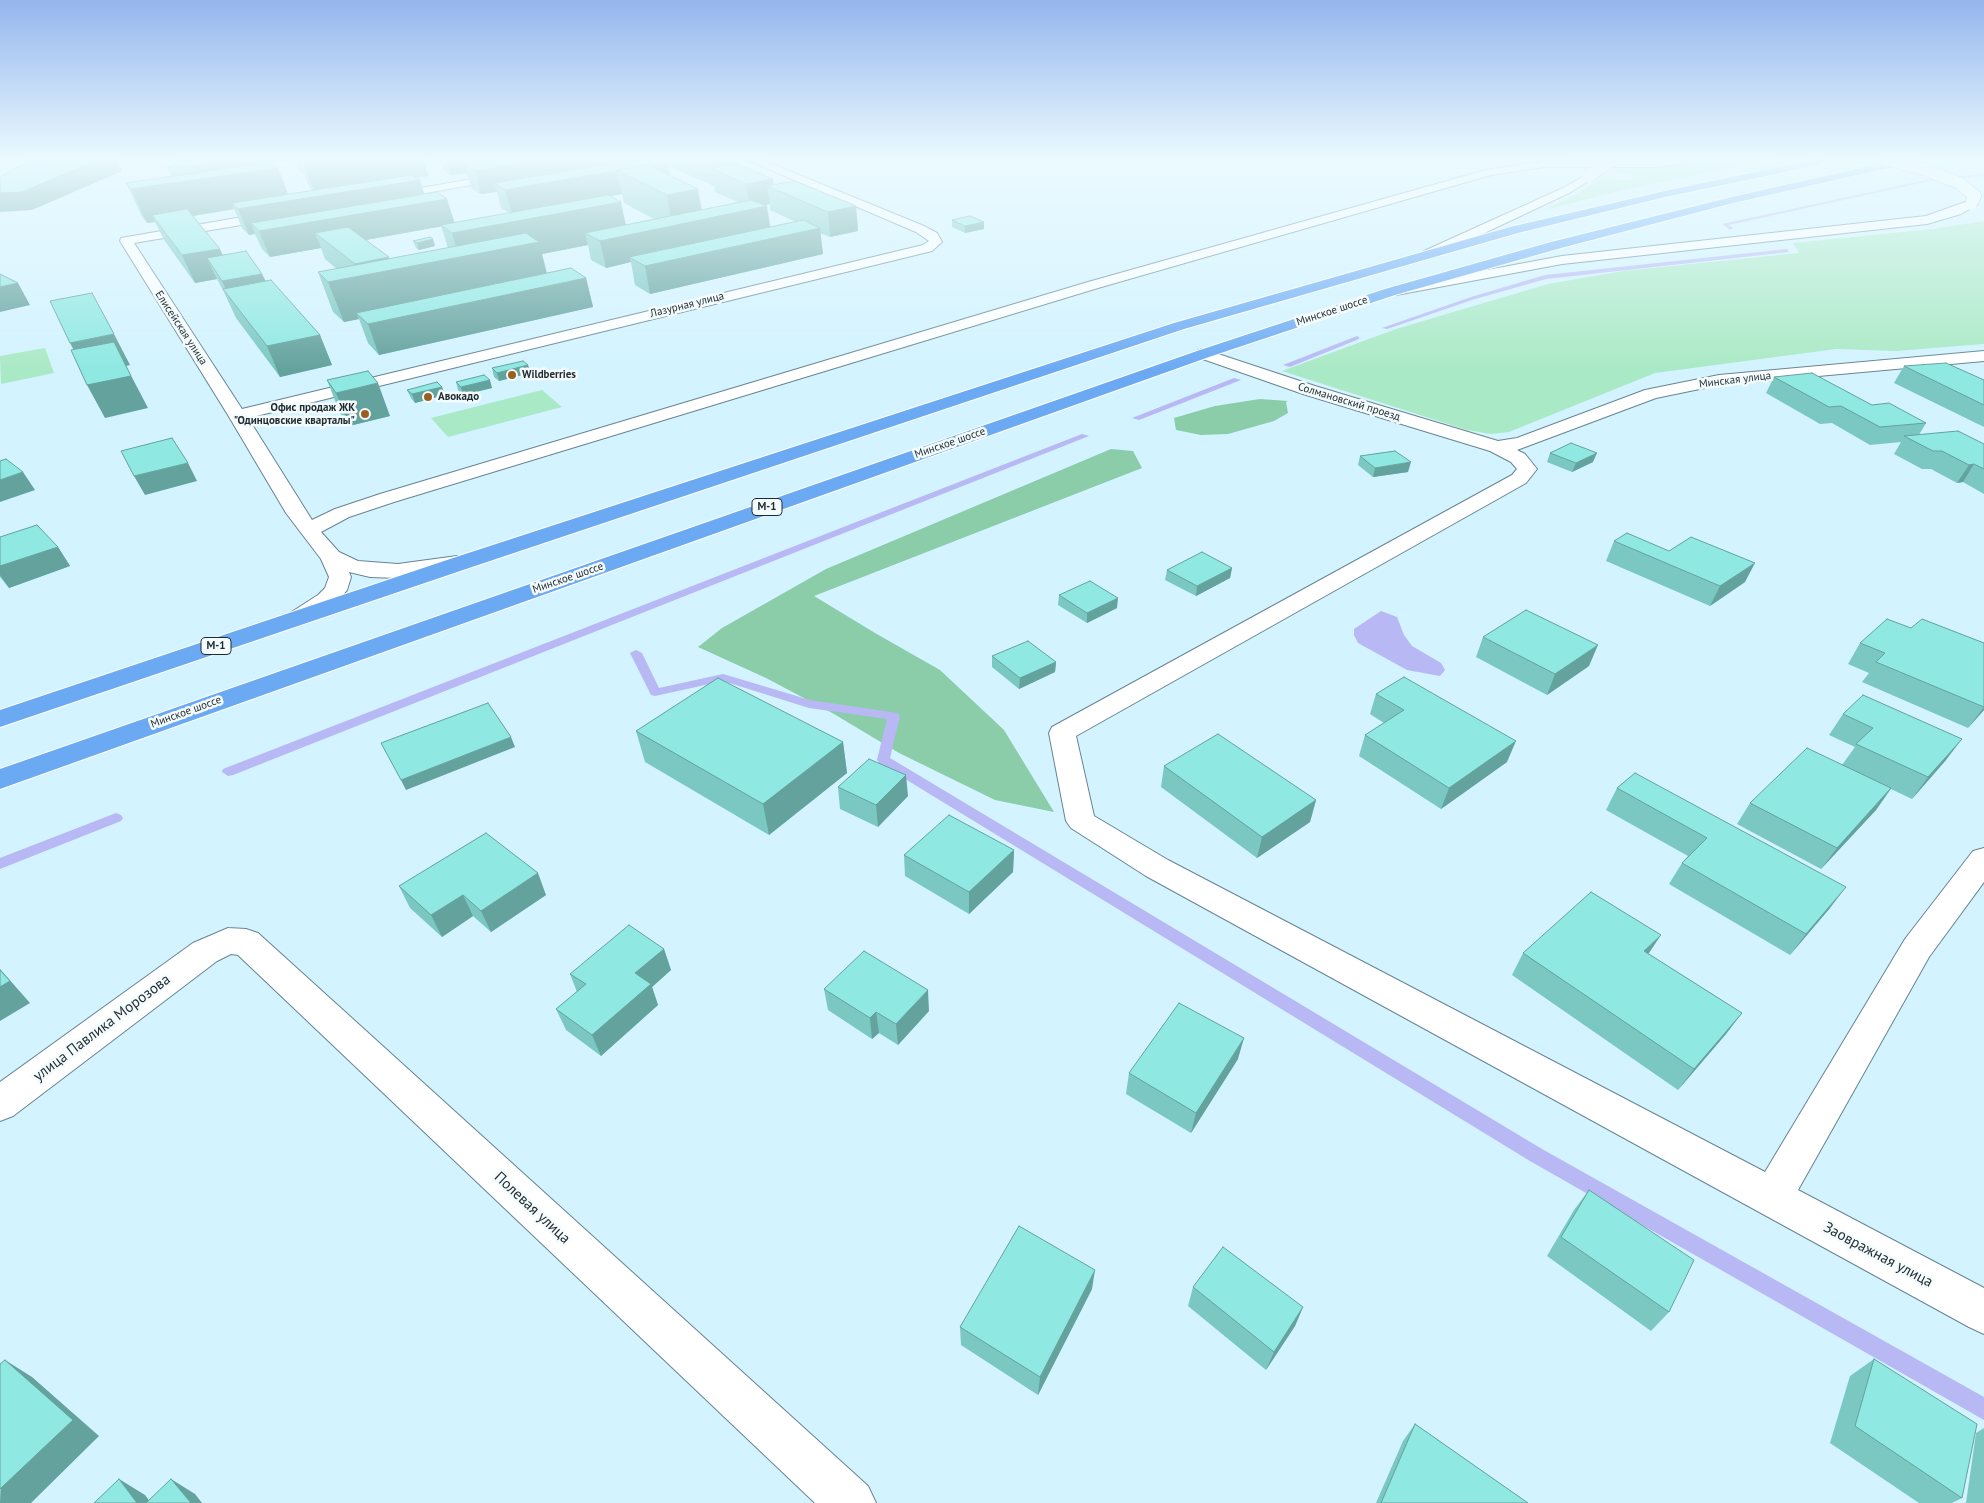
<!DOCTYPE html>
<html>
<head>
<meta charset="utf-8">
<style>
  body { margin:0 }
  canvas { display:block; background:#d2f3ff }
</style>
</head>
<body>
<canvas width="1984" height="1503"></canvas>
<script>
const g = document.querySelector('canvas').getContext('2d');
g.lineJoin = 'round';
function fill(path, color) {
  g.fillStyle = color;
  g.fill(path, 'evenodd');
}
function shape(rows) {
  const path = new Path2D();
  for (const r of rows) {
    path.moveTo(r[0], r[1]);
    for (let i = 2; i < r.length; i += 2) path.lineTo(r[i], r[i + 1]);
  }
  return path;
}
function stroke(path, color, width, dash) {
  g.strokeStyle = color;
  g.lineWidth = width;
  g.lineCap = dash ? 'butt' : 'round';
  g.setLineDash(dash || []);
  g.stroke(path);
}
function write(font, color, halo, rows, align = 'center') {
  g.font = font + ' "PT Sans",sans-serif';
  g.lineWidth = 5;
  g.setLineDash([]);
  g.textBaseline = 'middle';
  g.strokeStyle = halo;
  g.fillStyle = color;
  for (const [text, x, y, turn = 0] of rows) {
    g.save();
    g.translate(x, y);
    g.rotate((+turn || 0) * Math.PI / 180);
    g.textAlign = isNaN(turn) ? turn : align;
    if (halo) g.strokeText(text, 0, 0);
    g.fillText(text, 0, 0);
    g.restore();
  }
}
fill(shape([
  [1710,159,1773,159,1623,190,1541,211,1575,195,1602,178,1626,181,1632,179,1632,177,1628,174,1612,172,1621,166,1667,166],
  [1984,221,1984,344,1896,351,1836,349,1655,373,1509,432,1491,434,1467,430,1282,371,1396,329,1548,284,1623,271,1799,253,1793,243,1932,229],
  [45,348,54,373,1,384,0,356],
  [542,390,562,407,448,437,431,418]
]), '#aae9c5');
fill(shape([
  [1260,399,1288,401,1286,402,1288,413,1274,421,1228,434,1201,435,1176,430,1174,418,1215,406],
  [1111,449,1133,451,1142,468,814,596,875,633,940,670,1004,730,1054,812,995,800,899,753,834,714,766,678,698,647,722,628,826,569]
]), '#8bcda8');
fill(shape([
  [1381,611,1397,617,1404,635,1412,646,1441,663,1445,670,1440,676,1407,670,1358,643,1354,635,1354,629]
]), '#b8b8f5');
fill(shape([
  [1984,174,1984,176,1930,181,1729,225,1733,228,1730,230,1722,224,1930,179,1984,174],
  [1787,249,1789,252,1546,279,1475,299,1387,329,1382,328,1471,297,1545,275,1787,249],
  [1357,336,1359,337,1359,339,1290,367,1283,365,1357,336],
  [1234,378,1241,380,1139,420,1132,418,1234,378],
  [1082,434,1089,436,233,775,228,776,222,772,223,769,1082,434],
  [636,650,642,653,659,688,723,674,810,700,898,713,900,716,890,758,1542,1149,1984,1397,1984,1420,1530,1161,879,763,877,760,887,719,809,708,723,681,655,696,651,695,630,653,636,650],
  [116,813,121,815,123,818,121,821,0,869,0,858,116,813]
]), '#b8b8f5');
const street = shape([
  [745,159,760,159,924,226,937,233,942,242,932,251,248,418,312,520,335,509,380,494,1088,282,1486,170,1544,161,1697,159,1692,162,1655,167,1544,167,1491,175,1098,288,394,502,349,517,321,532,339,552,358,561,398,564,457,556,465,558,468,563,465,568,398,578,370,577,349,572,351,577,347,590,334,605,306,623,298,625,290,623,286,618,290,613,318,595,325,588,329,577,321,559,286,513,228,415,120,241,121,238,277,211,281,212,283,215,281,218,277,219,134,243,242,409,923,245,929,241,916,232,745,159],
  [507,173,511,174,512,176,511,178,386,200,380,197,386,194,507,173],
  [1203,349,1315,386,1498,441,1517,438,1645,390,1719,375,1984,351,1984,361,1719,385,1656,398,1517,450,1525,454,1537,469,1526,483,1076,736,1094,816,1168,860,1765,1172,1905,939,1973,851,1984,848,1984,882,1929,957,1798,1190,1984,1288,1984,1334,1969,1327,1146,876,1071,828,1066,821,1049,733,1052,727,1512,475,1517,469,1511,462,1490,451,1303,394,1197,357,1195,354,1197,351,1203,349],
  [228,928,246,929,258,933,868,1486,876,1503,815,1503,238,955,231,954,217,961,13,1116,0,1121,0,1082,193,943,228,928]
]);
const secondary = shape([
  [1589,173,1594,176,1593,178,1571,192,1434,257,1429,258,1422,254,1424,251,1563,188,1589,173],
  [1971,200,1977,204,1975,206,1961,214,1927,224,1562,264,1396,295,1391,294,1389,291,1391,288,1396,287,1562,256,1926,216,1971,200]
]);
const highway = shape([
  [1817,159,1823,160,1824,162,1819,165,1665,197,1518,233,1184,329,469,568,0,727,0,710,453,558,1174,323,1510,227,1665,191,1817,159],
  [1900,159,1920,159,1915,162,1733,203,1561,248,1395,295,1209,357,0,789,0,769,1197,351,1385,289,1551,242,1732,197,1900,159]
]);
stroke(street, '#678590', 2);
stroke(secondary, '#678590', 2);
stroke(highway, '#fff', 2);
fill(street, '#fff');
fill(secondary, '#fff');
fill(highway, '#6baaf3');
const secondaryBridge = shape([
  [1886,159,1926,170,1959,183,1975,196,1971,204],
  [1589,176,1614,159]
]);
stroke(secondaryBridge, '#678590', 13, []);
stroke(secondaryBridge, '#fff', 12);
fill(shape([
  [262,159,291,159,289,161,263,161],
  [295,159,423,159,428,176,416,178,424,194,447,199,454,223,510,213,501,208,497,192,481,194,472,189,467,173,451,175,443,170,439,159,738,159,739,164,773,179,774,185,856,206,858,231,830,237,820,233,823,254,650,294,635,285,631,262,606,268,591,260,588,245,542,254,547,273,586,278,593,307,379,355,368,343,359,319,344,322,333,312,318,272,337,269,325,259,321,248,270,257,262,249,255,234,249,235,242,228,234,209,193,216,223,255,262,274,266,281,320,335,332,365,280,377,236,318,224,292,217,279,195,283,164,240,155,222,147,223,142,217,126,183,171,177,167,167,263,163,278,168,288,194,312,190,309,187,304,174,299,171],
  [668,166,714,186,715,192,738,202,702,210,698,189,670,176],
  [622,194,624,203,654,219,626,225,610,196],
  [770,204,770,210,796,222,770,227,764,205],
  [441,226,448,248,390,259,366,240],
  [952,220,984,222,984,229,965,233,952,227],
  [413,241,435,246,419,250,416,248],
  [528,365,530,373,499,381,494,377,492,368],
  [1904,366,1984,380,1984,427,1894,383],
  [1774,377,1872,405,1926,423,1919,435,1984,444,1984,494,1963,482,1957,483,1931,469,1922,469,1894,454,1901,442,1870,445,1832,423,1820,424,1766,393],
  [327,380,390,416,349,426,340,413],
  [456,382,492,388,463,395,458,390],
  [442,387,445,395,415,403,411,398,407,390],
  [1550,453,1593,462,1572,472,1547,462],
  [1360,456,1408,472,1373,477,1358,465],
  [0,537,58,547,70,566,9,588,0,577],
  [1614,541,1745,582,1710,606,1606,561],
  [1232,568,1230,578,1196,596,1165,580,1167,570],
  [1059,595,1117,608,1087,623,1058,605],
  [1911,628,1984,643,1984,710,1968,728,1862,682,1869,673,1848,664,1860,643],
  [1483,637,1589,666,1547,695,1476,657],
  [992,656,1056,662,1055,672,1019,689,992,667],
  [1376,694,1507,762,1441,809,1359,756,1365,735,1384,723,1370,714],
  [1843,714,1946,760,1912,799,1891,789,1876,810,1821,869,1737,824,1750,803,1842,765,1855,747,1829,735],
  [636,731,843,742,847,773,769,835,645,762],
  [1164,766,1316,800,1310,822,1257,858,1161,787],
  [1635,773,1830,908,1790,955,1669,884,1682,863,1688,856,1606,810,1617,788],
  [838,787,908,796,878,827,840,809],
  [1014,850,1013,872,969,914,905,876,904,855],
  [399,886,546,895,491,932,473,916,442,937,410,908],
  [664,949,671,970,652,987,658,1005,601,1056,566,1030,556,1009,577,992,570,974],
  [1523,953,1649,954,1742,1013,1726,1034,1678,1090,1512,975],
  [824,989,929,1011,898,1045,879,1033,872,1039,828,1010],
  [1238,1059,1191,1133,1126,1094,1129,1073],
  [1589,1190,1669,1312,1651,1331,1547,1256,1574,1210],
  [1193,1287,1303,1307,1295,1326,1266,1370,1188,1306],
  [1092,1289,1038,1395,961,1345,960,1327],
  [1874,1359,1962,1498,1952,1503,1919,1503,1830,1443,1850,1376],
  [1415,1424,1528,1503,1376,1503,1403,1441],
  [1984,1428,1984,1503,1966,1503,1976,1433]
]), '#7bc8c2');
fill(shape([
  [100,159,117,159,122,171,32,210,0,212,0,193],
  [213,159,262,159,266,170,278,168,290,200,232,203,234,209,157,222,152,215,155,222,147,223,131,189,201,179,196,167],
  [301,159,423,159,428,176,315,193,303,161],
  [446,159,637,159,639,167,667,162,671,185,617,170,622,194,512,214,505,190,494,183,497,192,481,194,475,171,465,165,467,173,451,175],
  [734,159,738,159,741,181,712,169,711,163],
  [773,179,774,189,767,186,770,204,750,208,746,184],
  [420,180,427,202,447,199,455,224,332,246,315,233,321,248,270,257,259,231,251,223,255,234,249,235,238,209],
  [698,189,703,220,767,206,771,232,629,257,631,262,606,268,600,241,585,233,588,245,542,254,548,279,356,313,359,319,344,322,328,282,359,276,355,264,389,257,393,270,459,257,452,233,621,202,628,235,672,226,667,195],
  [856,206,858,231,830,237,828,212],
  [984,222,984,229,965,233,965,226],
  [820,228,823,254,650,294,645,266],
  [433,239,435,246,419,250,417,243],
  [220,249,232,276,207,258,217,279,195,283,182,255],
  [262,274,274,302,231,300,222,281],
  [586,278,593,307,379,355,368,324],
  [18,283,30,305,0,312,0,287],
  [114,334,130,365,126,366,148,408,105,418,87,385,87,374,70,343],
  [320,335,332,365,280,377,267,346],
  [528,365,530,373,499,381,497,373],
  [490,380,492,388,463,395,461,387],
  [378,383,390,416,349,426,336,393],
  [442,387,445,395,415,403,412,394],
  [1597,453,1593,462,1572,472,1576,463],
  [1411,462,1408,472,1373,477,1375,468],
  [188,463,197,481,145,495,134,476],
  [1974,464,1963,482,1957,483,1969,465],
  [23,472,35,490,0,502,0,480],
  [58,547,70,566,9,588,0,575,0,566],
  [1755,563,1745,582,1710,606,1720,586],
  [1232,568,1230,578,1196,596,1197,586],
  [1118,598,1117,608,1087,623,1087,613],
  [1598,645,1589,666,1547,695,1555,674],
  [1056,662,1055,672,1019,689,1020,678],
  [1984,707,1984,710,1968,728],
  [511,737,515,747,406,790,401,780],
  [1962,739,1946,760,1912,799,1928,777],
  [1516,741,1507,762,1441,809,1449,788],
  [843,742,847,773,769,835,763,804],
  [906,775,908,796,878,827,876,805],
  [1891,788,1876,810,1821,869,1837,848],
  [1316,800,1310,822,1257,858,1262,837],
  [1014,850,1013,872,969,914,969,892],
  [538,873,546,895,491,932,481,911],
  [1846,887,1830,908,1790,955,1806,934],
  [463,895,473,916,442,937,431,915],
  [1661,935,1647,956,1644,951],
  [664,949,671,970,652,987,658,1005,601,1056,592,1035,635,973],
  [0,969,30,1003,0,1021],
  [928,990,929,1011,898,1045,896,1024],
  [876,1012,879,1033,872,1039,870,1018],
  [1742,1013,1726,1034,1678,1090,1694,1069],
  [1244,1038,1238,1059,1191,1133,1196,1113],
  [1095,1270,1092,1289,1038,1395,1040,1377],
  [1303,1307,1295,1326,1266,1370,1274,1352],
  [5,1360,32,1377,99,1436,31,1503,0,1503],
  [119,1479,145,1495,151,1503,137,1503],
  [171,1479,195,1494,202,1503,191,1503]
]), '#64a29e');
const building = shape([
  [33,159,100,159,22,192,0,193,0,177,33,159],
  [184,159,213,159,196,167,167,167,184,159],
  [301,159,318,159,303,161,301,159],
  [504,159,548,159,475,171,465,165,504,159],
  [640,159,660,159,667,162,505,190,494,183,640,159],
  [702,159,734,159,711,163,702,159],
  [270,162,278,168,131,189,126,183,270,162],
  [737,164,773,179,746,184,711,168,737,164],
  [648,165,698,189,667,195,617,170,648,165],
  [411,175,420,180,238,209,232,203,411,175],
  [795,181,856,206,828,212,767,186,795,181],
  [437,192,447,199,259,231,251,223,437,192],
  [608,195,621,202,452,233,441,225,608,195],
  [751,200,767,206,600,241,585,233,751,200],
  [187,209,220,249,182,255,152,215,187,209],
  [970,216,984,222,965,226,952,220,970,216],
  [803,220,820,228,645,266,629,257,803,220],
  [348,227,389,257,355,264,315,233,348,227],
  [526,233,539,242,328,282,318,272,526,233],
  [430,237,433,239,417,243,413,241,430,237],
  [246,251,262,274,222,281,207,258,246,251],
  [571,268,586,278,368,324,356,313,571,268],
  [0,274,18,283,0,287,0,274],
  [271,280,320,335,267,346,223,289,271,280],
  [92,293,114,334,70,343,50,301,92,293],
  [114,342,131,376,87,385,71,350,114,342],
  [523,361,528,365,497,373,492,368,523,361],
  [1946,363,1984,380,1984,405,1904,366,1946,363],
  [368,371,378,383,336,393,327,380,368,371],
  [1812,373,1872,405,1889,403,1926,423,1880,427,1841,406,1829,407,1774,377,1812,373],
  [484,375,490,380,461,387,456,382,484,375],
  [437,382,442,387,412,394,407,390,437,382],
  [1958,431,1984,444,1984,469,1974,464,1969,465,1942,451,1933,451,1904,436,1958,431],
  [172,438,188,463,134,476,121,451,172,438],
  [1571,443,1597,453,1576,463,1550,453,1571,443],
  [1395,451,1411,462,1375,468,1360,456,1395,451],
  [6,459,23,472,0,480,0,461,6,459],
  [37,525,58,547,0,566,0,537,37,525],
  [1627,533,1669,551,1691,537,1755,563,1720,586,1614,541,1627,533],
  [1202,552,1232,568,1197,586,1167,570,1202,552],
  [1090,581,1118,598,1087,613,1059,595,1090,581],
  [1526,610,1598,645,1555,674,1483,637,1526,610],
  [1887,619,1911,628,1922,619,1984,643,1984,707,1876,662,1885,653,1860,643,1887,619],
  [1028,641,1056,662,1020,678,992,656,1028,641],
  [1404,677,1516,741,1449,788,1365,735,1404,710,1376,694,1404,677],
  [718,678,843,742,763,804,636,731,718,678],
  [1863,695,1962,739,1928,777,1856,744,1873,728,1843,714,1863,695],
  [488,703,511,737,401,780,381,743,488,703],
  [1218,734,1316,800,1262,837,1164,766,1218,734],
  [1807,748,1891,788,1837,848,1750,803,1807,748],
  [869,759,906,775,876,805,838,787,869,759],
  [1635,773,1846,887,1806,934,1682,863,1707,838,1617,788,1635,773],
  [949,815,1014,850,969,892,904,855,949,815],
  [486,833,538,873,481,911,463,895,431,915,399,886,486,833],
  [1591,892,1661,935,1644,951,1742,1013,1694,1069,1523,953,1591,892],
  [629,925,664,949,635,973,651,984,592,1035,556,1009,586,984,570,974,629,925],
  [864,951,928,990,896,1024,876,1012,870,1018,824,989,864,951],
  [0,970,10,981,0,987,0,970],
  [1179,1003,1244,1038,1196,1113,1129,1073,1179,1003],
  [1589,1190,1694,1260,1669,1312,1561,1237,1589,1190],
  [1019,1226,1095,1270,1040,1377,960,1327,1019,1226],
  [1223,1247,1303,1307,1274,1352,1193,1287,1223,1247],
  [1874,1359,1977,1424,1962,1498,1855,1426,1874,1359],
  [5,1360,73,1420,0,1489,0,1364,5,1360],
  [1415,1424,1528,1503,1381,1503,1415,1424],
  [119,1479,137,1503,94,1503,119,1479],
  [171,1479,191,1503,146,1503,171,1479]
]);
fill(building, '#8fe8e2');
stroke(building, '#64a29e', 1);
const sky = g.createLinearGradient(0, 0, 0, 370);
sky.addColorStop(0, '#95b6ed');
sky.addColorStop(0.43, '#ebfaff');
sky.addColorStop(1, '#ebfaff00');
g.fillStyle = sky;
g.fillRect(0, 0, 1984, 370);
for (const [x, y, r, color] of [
  [512,375,5,"#9a601f"],
  [428,397,5,"#9a601f"],
  [365,414,5,"#9a601f"]
]) {
  const dot = new Path2D();
  dot.arc(x, y, r, 0, 2 * Math.PI);
  g.fillStyle = color;
  g.fill(dot);
  stroke(dot, '#f4fbfd', 2);
}
write('11px', '#1e2a2f', '#f4fbfd', [
  ["Лазурная улица",687,305,-14],
  ["Минское шоссе",1332,311,-18],
  ["Елисейская улица",181,328,57],
  ["Минская улица",1735,380,-7],
  ["Солмановский проезд",1349,402,17],
  ["Минское шоссе",950,443,-19],
  ["Минское шоссе",568,578,-19],
  ["Минское шоссе",186,712,-20]
]);
write('bold 11px', '#1e2a2f', '#f4fbfd', [
  ["Wildberries",522,375],
  ["Авокадо",438,397],
  ["Офис продаж ЖК",355,408,"right"],
  ["\"Одинцовские кварталы\"",355,421,"right"]
], 'left');
for (const [x, y, w] of [
  [767,507,30],
  [216,646,30]
]) {
  const box = new Path2D();
  box.roundRect(x - w / 2, y - 8.5, w, 17, 4);
  g.fillStyle = '#f4fbfd';
  g.fill(box);
  stroke(box, '#1e2a2f', 1);
}
write('bold 11px', '#1e2a2f', null, [
  ["М-1",767,507],
  ["М-1",216,646]
]);
write('15px', '#1e2a2f', '#f4fbfd', [
  ["улица Павлика Морозова",102,1028,-37],
  ["Полевая улица",532,1208,43],
  ["Заовражная улица",1878,1255,28]
]);
</script>
</body>
</html>
